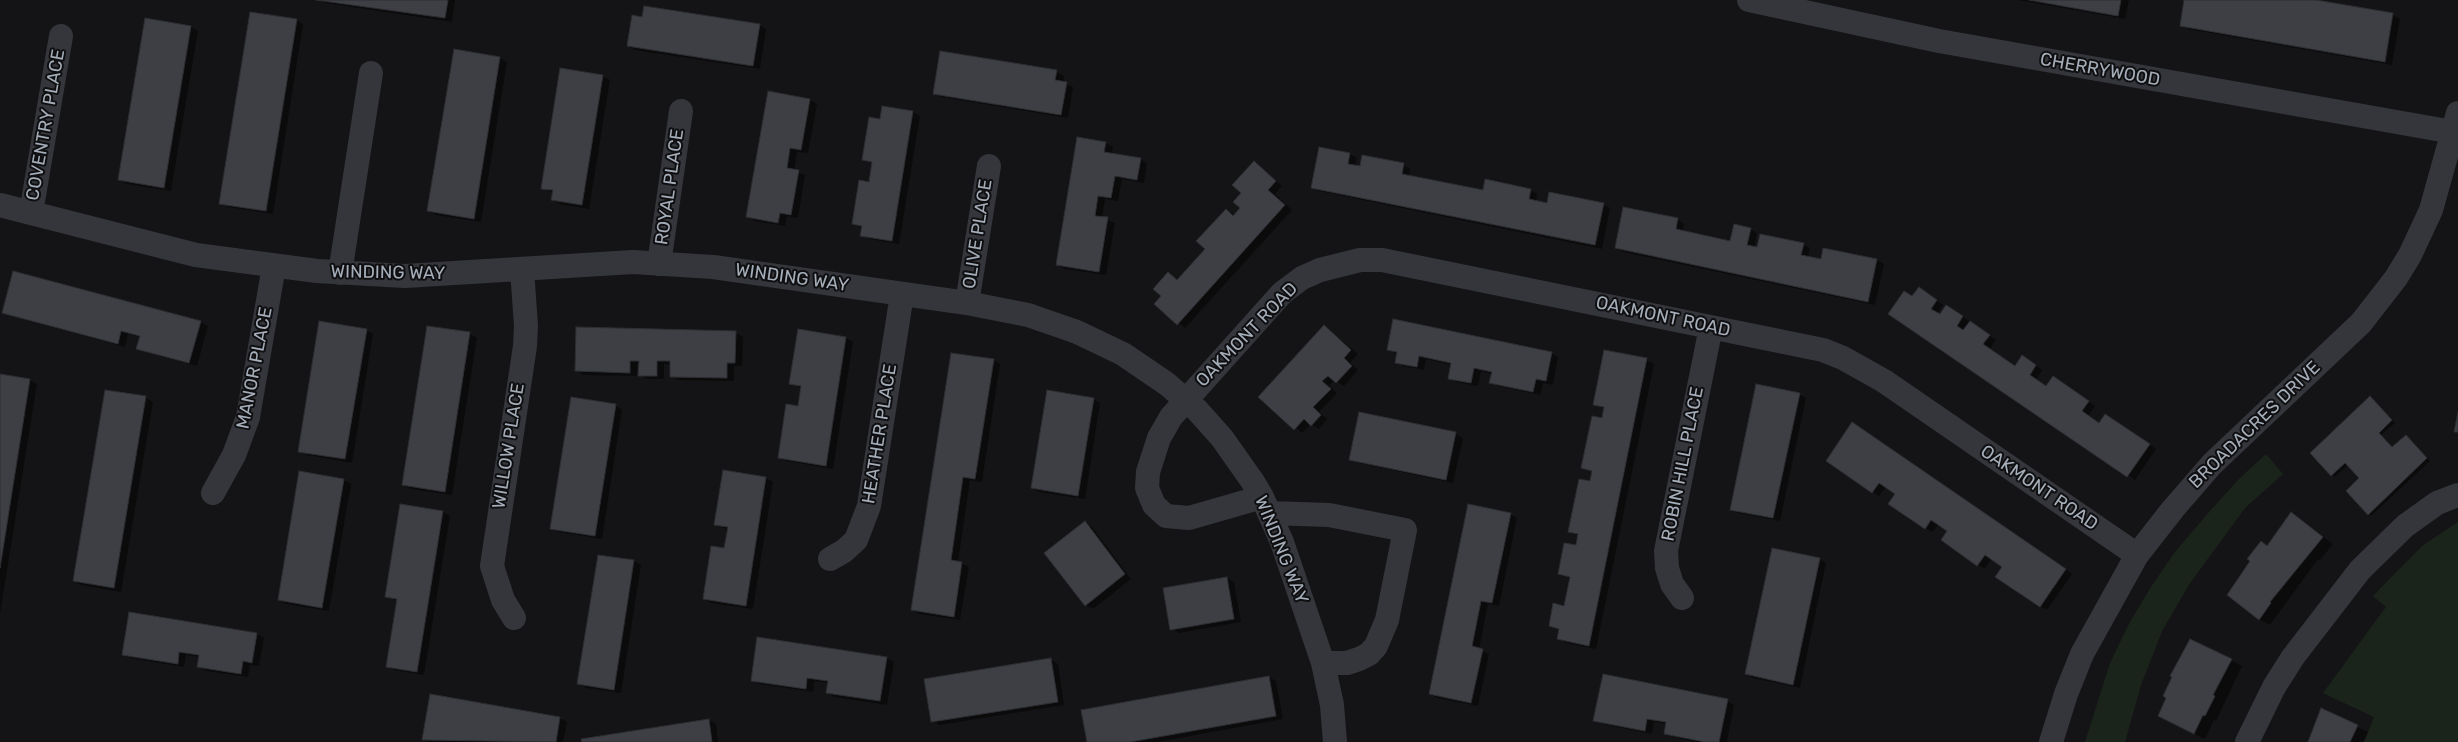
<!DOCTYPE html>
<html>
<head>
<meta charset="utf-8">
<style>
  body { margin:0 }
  canvas { display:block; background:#141416 }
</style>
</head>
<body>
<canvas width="2458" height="742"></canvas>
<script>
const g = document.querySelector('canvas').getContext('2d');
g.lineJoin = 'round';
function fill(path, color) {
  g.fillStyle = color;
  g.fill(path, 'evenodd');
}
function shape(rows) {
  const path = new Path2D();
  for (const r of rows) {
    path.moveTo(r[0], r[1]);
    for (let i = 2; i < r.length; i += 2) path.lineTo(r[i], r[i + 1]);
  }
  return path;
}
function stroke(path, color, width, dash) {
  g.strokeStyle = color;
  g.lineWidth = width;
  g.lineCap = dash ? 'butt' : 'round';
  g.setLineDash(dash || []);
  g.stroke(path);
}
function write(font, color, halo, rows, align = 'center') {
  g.font = font + ' Rubik,sans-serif';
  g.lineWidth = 4;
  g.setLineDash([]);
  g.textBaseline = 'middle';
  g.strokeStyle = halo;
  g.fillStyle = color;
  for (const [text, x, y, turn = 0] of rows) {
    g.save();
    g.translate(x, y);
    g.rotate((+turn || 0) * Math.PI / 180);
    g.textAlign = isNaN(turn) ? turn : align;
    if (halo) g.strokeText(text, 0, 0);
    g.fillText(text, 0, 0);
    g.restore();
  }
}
fill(shape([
  [2266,454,2283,474,2245,508,2190,583,2162,631,2141,685,2125,742,2085,742,2110,663,2130,622,2151,587,2175,552,2210,511,2239,479],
  [2458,522,2458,742,2364,742,2374,717,2323,693,2386,607,2373,596,2422,546]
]), '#1b241b');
fill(shape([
  [319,0,455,0,452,22,325,3],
  [2018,0,2129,0,2125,19],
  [2186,0,2308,0,2393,15,2400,19,2392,65,2188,29,2181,25],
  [643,18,759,25,766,29,760,69,635,50,628,46],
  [146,20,191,27,198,31,171,191,126,184,119,180],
  [296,20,303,24,273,214,228,207,221,203],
  [941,52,1057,72,1064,76,1063,83,1073,87,1068,118,941,97,934,93],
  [500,58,507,62,481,222,436,215,429,211],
  [561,70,603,76,610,80,589,209,560,204,553,200,554,193,543,188],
  [810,100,817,104,808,153,797,152,794,171,805,175,798,218,787,216,785,226,755,221,748,217],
  [913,112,920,116,899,244,869,239,862,235,863,228,853,223,870,183,873,164,863,160],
  [1106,143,1113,147,1111,155,1140,159,1147,163,1144,183,1122,179,1118,201,1105,199,1102,218,1115,223,1106,275,1065,269,1058,265],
  [1350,154,1357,158,1355,167,1403,165,1410,169,1409,177,1484,192,1530,190,1537,194,1536,202,1548,205,1603,204,1610,208,1602,249,1319,191,1312,187],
  [1254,163,1282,186,1275,194,1292,210,1185,328,1156,304,1163,296,1168,274,1178,280,1207,248,1226,210,1235,216,1242,208,1243,193],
  [1677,219,1684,224,1683,232,1731,242,1750,229,1757,233,1754,248,1803,244,1810,248,1808,257,1822,260,1877,260,1884,264,1875,305,1623,252,1616,248],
  [1926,292,1943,305,1938,313,1940,315,1954,311,1977,326,1996,340,1990,349,2015,367,2029,361,2042,370,2036,380,2047,387,2060,382,2095,406,2088,416,2099,424,2112,419,2156,449,2135,480,1890,314,1913,297],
  [4,312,201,322,208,326,197,366,145,352,138,348,141,337,128,334,125,347,11,316],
  [1324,326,1358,354,1350,363,1358,370,1344,386,1334,380,1329,386,1337,393,1319,412,1327,419,1319,429,1311,424,1302,433,1260,397],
  [366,330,373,334,352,463,307,455,300,451],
  [736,333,743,337,742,366,734,366,734,381,678,380,671,376,671,365,664,364,664,379,647,379,640,375,640,364,637,364,637,376,583,375,576,370],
  [470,334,477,338,452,495,411,489,404,485],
  [846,338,853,342,833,469,786,461,779,457,799,407,802,388,791,383],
  [1388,349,1551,353,1558,357,1553,385,1543,383,1540,395,1498,386,1491,382,1493,374,1481,371,1478,386,1456,382,1449,378,1452,365,1426,359,1424,370,1403,366,1396,362,1398,354],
  [993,360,1000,364,982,482,970,480,958,562,969,567,960,620,919,614,912,610],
  [1646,360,1654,364,1596,649,1566,643,1558,639,1560,630,1550,626,1565,607,1571,579,1559,573,1577,546,1579,536,1570,532,1591,482,1593,472,1582,468,1605,409,1595,404],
  [0,375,30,380,37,384,0,614],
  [106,391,146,398,153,402,121,592,81,585,74,581],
  [1799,394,1806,398,1780,521,1738,513,1731,509],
  [1093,399,1100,403,1085,499,1039,492,1032,488],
  [2373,400,2395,423,2381,435,2393,448,2406,436,2430,461,2372,515,2368,514,2361,478,2348,465,2335,477,2312,453],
  [615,405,622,410,602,539,558,532,551,528],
  [1360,414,1456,434,1463,438,1453,483,1358,463,1351,459],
  [1860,428,2072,574,2047,610,2040,606,2004,567,1992,558,1985,569,1978,565,1949,531,1939,524,1932,532,1925,528,1897,494,1886,487,1879,496,1872,492],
  [724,471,766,478,773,482,753,609,711,603,704,599,725,550,729,530,715,525],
  [344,480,351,484,329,611,286,604,279,600],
  [443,512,450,516,424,675,394,670,387,666,398,601,386,596],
  [2291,513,2333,544,2320,560,2318,559,2270,625,2259,619,2268,547],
  [1510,514,1517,518,1499,606,1488,604,1479,649,1489,654,1478,706,1437,698,1430,694],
  [1085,523,1092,527,1131,579,1093,609,1086,605],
  [599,556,634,561,641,565,621,693,586,688,579,684],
  [1819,559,1826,563,1800,688,1753,678,1746,674],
  [1227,578,1234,582,1241,622,1179,633,1172,629],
  [257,634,264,638,259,666,250,665,248,677,206,671,199,666,200,657,186,655,184,667,130,658,123,654],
  [758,639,887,658,894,662,887,705,834,697,827,692,829,683,814,681,813,692,759,684,752,680],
  [1051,660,1058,664,1064,705,940,725,932,721],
  [2231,660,2242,666,2216,721,2214,720,2205,739,2159,716],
  [1269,677,1276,681,1283,719,1157,742,1088,742],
  [1727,701,1734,705,1727,742,1696,742,1672,737,1665,733,1667,724,1654,722,1652,734,1602,724,1595,720],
  [2321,710,2368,732,2363,742,2308,742],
  [560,718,567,722,563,742,428,742,423,740],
  [709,720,716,724,718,742,583,742]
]), '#0007');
const building = shape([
  [316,0,448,0,445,18,316,0],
  [2029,0,2121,0,2118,16,2029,0],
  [2184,0,2316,0,2393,13,2385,62,2180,26,2184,0],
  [644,6,760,24,753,66,627,46,632,15,642,17,644,6],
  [250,12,297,19,266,211,219,204,250,12],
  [145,18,191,26,164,188,118,180,145,18],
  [454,49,500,57,474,219,427,211,454,49],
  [940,51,1057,70,1055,80,1067,82,1061,115,933,94,940,51],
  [560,68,603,75,582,205,551,200,553,190,541,189,560,68],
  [768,91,810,99,801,150,790,148,787,168,799,170,791,215,780,213,778,223,746,217,768,91],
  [882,106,913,111,892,241,860,236,862,226,852,224,859,180,869,182,872,162,862,160,869,117,880,119,882,106],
  [1077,137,1106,142,1104,152,1141,158,1137,180,1115,176,1111,198,1098,196,1095,216,1108,217,1099,272,1056,265,1077,137],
  [1319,147,1350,153,1348,164,1360,166,1362,155,1404,163,1402,174,1483,190,1485,179,1531,189,1529,199,1547,203,1549,192,1604,203,1595,245,1311,188,1319,147],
  [1254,161,1276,181,1268,190,1285,205,1177,325,1154,304,1161,296,1153,289,1168,272,1177,280,1205,249,1196,241,1226,209,1233,216,1240,208,1233,202,1241,193,1232,185,1254,161],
  [1623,207,1678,218,1676,229,1730,241,1734,224,1751,228,1747,245,1757,247,1760,234,1804,243,1801,255,1821,259,1823,248,1877,259,1868,302,1615,248,1623,207],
  [13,271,201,321,189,363,136,349,140,336,121,331,118,344,2,313,13,271],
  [1919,287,1937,300,1931,309,1940,314,1946,305,1963,316,1957,326,1963,330,1970,321,1990,335,1983,344,2015,366,2022,355,2036,365,2030,375,2046,386,2053,376,2089,401,2082,411,2099,423,2105,414,2150,444,2127,477,1888,314,1904,291,1912,296,1919,287],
  [1393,319,1552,352,1546,381,1536,379,1533,392,1489,383,1492,372,1474,368,1471,383,1448,379,1451,363,1419,356,1417,367,1395,363,1397,352,1387,350,1393,319],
  [319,321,367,329,345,459,298,452,319,321],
  [1324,325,1351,350,1344,358,1352,366,1336,383,1328,376,1322,381,1331,389,1313,407,1321,415,1311,426,1304,419,1294,430,1258,397,1324,325],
  [427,326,470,332,445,492,402,485,427,326],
  [576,327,736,331,735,363,727,363,727,378,670,377,670,361,657,361,657,376,638,376,639,361,630,361,630,373,575,371,576,327],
  [798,329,846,337,826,466,778,458,786,404,798,406,801,386,789,384,798,329],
  [1604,350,1647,358,1589,646,1557,639,1559,629,1549,626,1553,603,1564,606,1570,577,1558,574,1564,543,1576,545,1578,534,1568,532,1579,479,1590,481,1592,471,1581,468,1592,416,1602,418,1604,407,1593,405,1604,350],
  [951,353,994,359,975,479,963,477,951,560,962,562,954,617,911,610,951,353],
  [0,374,30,379,0,568,0,374],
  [1756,384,1800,393,1773,518,1730,510,1756,384],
  [105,390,146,396,114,588,73,581,105,390],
  [1047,390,1094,398,1078,496,1031,488,1047,390],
  [2370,396,2392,420,2379,433,2392,447,2406,435,2427,458,2368,515,2346,491,2359,478,2345,463,2331,476,2310,453,2370,396],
  [571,397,616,404,595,536,550,529,571,397],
  [1359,412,1456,432,1446,480,1349,460,1359,412],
  [2458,412,2458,432,2454,432,2458,412],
  [1852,422,2066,569,2040,607,1995,577,2002,567,1985,555,1977,566,1941,540,1947,531,1931,520,1925,529,1888,504,1895,494,1879,483,1872,493,1826,461,1852,422],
  [723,470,766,477,746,606,703,599,711,546,724,548,728,527,714,525,723,470],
  [299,471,344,479,322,608,278,600,299,471],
  [400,504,443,511,417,672,386,667,397,599,385,597,400,504],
  [1468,504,1511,513,1492,603,1481,601,1472,646,1483,649,1471,703,1429,694,1468,504],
  [2291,512,2323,537,2270,602,2271,603,2259,620,2227,595,2250,561,2247,559,2261,541,2267,546,2291,512],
  [1085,521,1125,574,1085,606,1044,553,1085,521],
  [1772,548,1820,558,1793,685,1745,674,1772,548],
  [598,555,634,560,614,690,577,684,598,555],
  [1227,577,1234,619,1170,630,1163,588,1227,577],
  [129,612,257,633,252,663,243,661,241,674,197,667,199,655,179,652,178,664,122,655,129,612],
  [757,637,887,657,880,701,826,693,828,681,807,678,806,689,751,681,757,637],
  [2190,639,2232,659,2213,695,2215,696,2205,716,2203,715,2194,734,2158,716,2166,698,2163,696,2172,677,2170,676,2190,639],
  [1051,658,1058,702,931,722,924,679,1051,658],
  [1603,674,1728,699,1719,742,1705,742,1664,734,1666,722,1647,719,1645,731,1593,721,1603,674],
  [1269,676,1276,716,1130,742,1087,742,1081,710,1269,676],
  [430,694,560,717,556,742,422,740,430,694],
  [2321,708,2358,725,2350,742,2308,742,2321,708],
  [709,719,712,742,582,742,581,739,709,719]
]);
fill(building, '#3d3f44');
stroke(building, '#2d2e32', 1);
stroke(shape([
  [1749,0,1939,41,2453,132],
  [0,205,196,255,317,271,405,276,633,262,713,267,967,303,1028,315,1077,332,1123,354,1167,384,1197,410,1222,438,1253,482,1262,497,1282,542,1323,663,1332,705,1335,742],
  [31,213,61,36],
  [659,264,681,111],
  [340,273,371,73],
  [967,303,989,166],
  [213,493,234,455,248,417,274,266],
  [1262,497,1189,518,1166,516,1154,505,1147,488,1148,472,1159,438,1171,417,1282,293,1302,278,1320,270,1360,260,1382,260,1823,350,1843,358,1884,381,2137,555],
  [1269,513,1329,515,1405,530,1387,620,1376,646,1369,654,1359,659,1347,663,1323,663],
  [830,559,844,551,856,540,869,506,902,294],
  [1682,598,1672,584,1667,568,1666,551,1711,327],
  [514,618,503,600,492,566,525,346,526,326,522,269],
  [2051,742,2066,694,2082,654,2137,555,2173,509,2212,464,2361,323,2396,278,2410,255,2431,210,2458,113],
  [2247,742,2274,687,2293,657,2360,570,2405,526,2437,503,2458,495]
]), '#34363b', 24);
write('18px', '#a4adb8', '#0f0f11', [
  ["CHERRYWOOD",2100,70,10],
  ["COVENTRY PLACE",46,125,-80],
  ["ROYAL PLACE",670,187,-82],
  ["OLIVE PLACE",978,234,-81],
  ["WINDING WAY",388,273,1],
  ["WINDING WAY",792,278,8],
  ["OAKMONT ROAD",1663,317,12],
  ["OAKMONT ROAD",1247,335,-46],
  ["MANOR PLACE",255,368,-79],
  ["BROADACRES DRIVE",2255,425,-44],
  ["HEATHER PLACE",880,434,-81],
  ["WILLOW PLACE",509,446,-81],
  ["ROBIN HILL PLACE",1683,464,-79],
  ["OAKMONT ROAD",2039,488,34],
  ["WINDING WAY",1281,550,68]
]);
</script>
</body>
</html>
